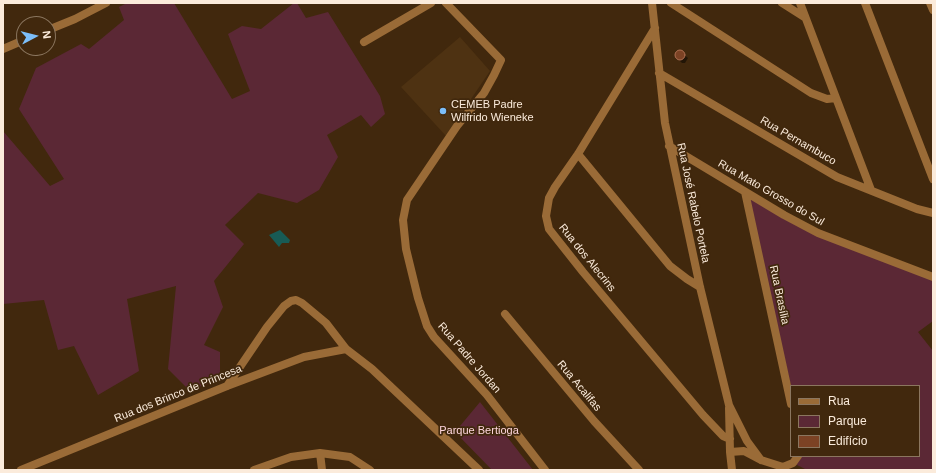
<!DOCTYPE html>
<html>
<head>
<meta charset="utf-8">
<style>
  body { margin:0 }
  #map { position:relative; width:936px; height:473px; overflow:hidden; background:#41280d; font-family:Arial,sans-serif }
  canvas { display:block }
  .frame { position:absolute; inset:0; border:4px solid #fbebdb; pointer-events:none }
  .legend { position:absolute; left:790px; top:385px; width:130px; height:72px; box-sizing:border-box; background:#41280d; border:1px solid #8b765f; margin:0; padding:5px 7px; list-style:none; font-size:12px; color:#fbebdb }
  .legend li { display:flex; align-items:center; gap:8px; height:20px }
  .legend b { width:20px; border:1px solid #8b765f }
  .north { position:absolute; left:16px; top:16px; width:40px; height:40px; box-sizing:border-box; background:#41280d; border:1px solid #8b765f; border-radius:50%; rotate:83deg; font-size:11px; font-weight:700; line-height:16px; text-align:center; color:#fbebdb }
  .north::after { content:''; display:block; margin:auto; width:14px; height:18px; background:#7cbef9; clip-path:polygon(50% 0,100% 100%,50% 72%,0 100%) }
</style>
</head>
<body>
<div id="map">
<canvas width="936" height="473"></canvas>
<div class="frame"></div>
<ul class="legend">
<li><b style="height:5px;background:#9a6b37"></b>Rua</li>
<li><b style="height:11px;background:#5b2835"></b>Parque</li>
<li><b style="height:11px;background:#7c4224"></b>Edifício</li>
</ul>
<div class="north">N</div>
</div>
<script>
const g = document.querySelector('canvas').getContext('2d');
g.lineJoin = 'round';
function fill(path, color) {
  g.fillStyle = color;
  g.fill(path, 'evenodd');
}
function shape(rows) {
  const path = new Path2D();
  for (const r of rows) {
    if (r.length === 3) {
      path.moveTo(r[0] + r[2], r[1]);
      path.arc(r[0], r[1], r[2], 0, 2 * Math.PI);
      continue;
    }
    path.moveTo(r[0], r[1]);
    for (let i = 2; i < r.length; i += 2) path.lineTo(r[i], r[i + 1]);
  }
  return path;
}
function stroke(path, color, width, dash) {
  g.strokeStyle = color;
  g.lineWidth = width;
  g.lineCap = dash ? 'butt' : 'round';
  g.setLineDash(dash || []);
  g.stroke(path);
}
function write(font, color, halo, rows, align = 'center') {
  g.font = font + ' Arial,sans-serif';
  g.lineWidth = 3.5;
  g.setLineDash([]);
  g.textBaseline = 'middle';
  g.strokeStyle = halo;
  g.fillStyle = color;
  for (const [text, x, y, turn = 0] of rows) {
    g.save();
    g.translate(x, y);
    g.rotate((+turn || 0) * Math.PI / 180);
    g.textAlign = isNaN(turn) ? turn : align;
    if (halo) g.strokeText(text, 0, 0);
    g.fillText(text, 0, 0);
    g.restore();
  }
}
fill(shape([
  [460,37,490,71,446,136,401,87]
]), '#4e3212');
fill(shape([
  [127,3,174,3,232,99,250,91,228,34,242,26,261,29,294,3,297,3,306,18,328,12,380,96,385,114,371,127,361,115,327,135,338,157,319,190,297,203,258,193,225,225,244,244,214,281,223,307,204,345,220,352,220,380,189,390,168,369,176,286,127,299,139,371,98,395,74,346,58,350,44,300,3,304,3,131,50,186,64,179,19,109,36,68,81,44,89,49,124,20,119,7],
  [745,192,779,213,933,276,933,321,918,332,933,351,933,470,807,470,793,463,795,456,919,456,919,386,791,386],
  [480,402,533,470,492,470,455,432]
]), '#5b2835');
fill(shape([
  [280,230,290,240,289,243,282,243,279,247,269,235]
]), '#185b55');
fill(shape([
  [679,51,688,58,685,63,682,63,676,57,677,52]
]), '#0007');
const building = shape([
  [680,55,5]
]);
fill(building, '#7c4224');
stroke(building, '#af7052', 1);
stroke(shape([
  [446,3,501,60,494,75,484,93,457,126,407,200,403,220,406,249,418,298,427,326,434,337,487,395,545,470],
  [652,3,665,123,700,287,729,405,747,441,761,460],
  [671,3,811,93,827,99,836,98],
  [782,3,804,17],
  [800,3,871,190],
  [865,3,933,179],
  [930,3,933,10],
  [655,28,578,154,555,187,549,198,546,216,549,229,583,272,703,415,723,436,730,439],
  [48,30,75,19,106,3],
  [364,42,431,3],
  [3,49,24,40],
  [659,73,837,177,917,209,933,213],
  [669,146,784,215,818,233,933,277],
  [578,154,670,266,687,279,700,287],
  [745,192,791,404],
  [505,314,594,421,639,470],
  [227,386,267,327,284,306,291,301,296,300,302,303,326,323,346,349,372,369,479,470],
  [729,408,730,452,732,470],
  [730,452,744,451,761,460,783,467,793,463,798,456],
  [320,453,322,470],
  [21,470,227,386,304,357,346,349],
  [254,470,291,457,320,453,350,457,370,470]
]), '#9a6b37', 8);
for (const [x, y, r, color] of [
  [443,111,4,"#7cbef9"]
]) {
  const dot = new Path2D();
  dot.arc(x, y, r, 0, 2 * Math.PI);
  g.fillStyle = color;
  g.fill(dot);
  stroke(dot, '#41280d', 1.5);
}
write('11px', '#fbebdb', '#41280d', [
  ["CEMEB Padre",451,105],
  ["Wilfrido Wieneke",451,118]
], 'left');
write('11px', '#fbebdb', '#41280d', [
  ["Rua Pernambuco",798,141,30],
  ["Rua Mato Grosso do Sul",771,193,30],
  ["Rua José Rabelo Portela",693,203,78],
  ["Rua dos Alecrins",587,258,51],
  ["Rua Brasília",779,295,78],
  ["Rua Padre Jordan",469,358,49],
  ["Rua Acalifas",579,386,50],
  ["Rua dos Brinco de Princesa",178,394,-22]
]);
write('11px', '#fed6dd', '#41280d', [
  ["Parque Bertioga",479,431]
]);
</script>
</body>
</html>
